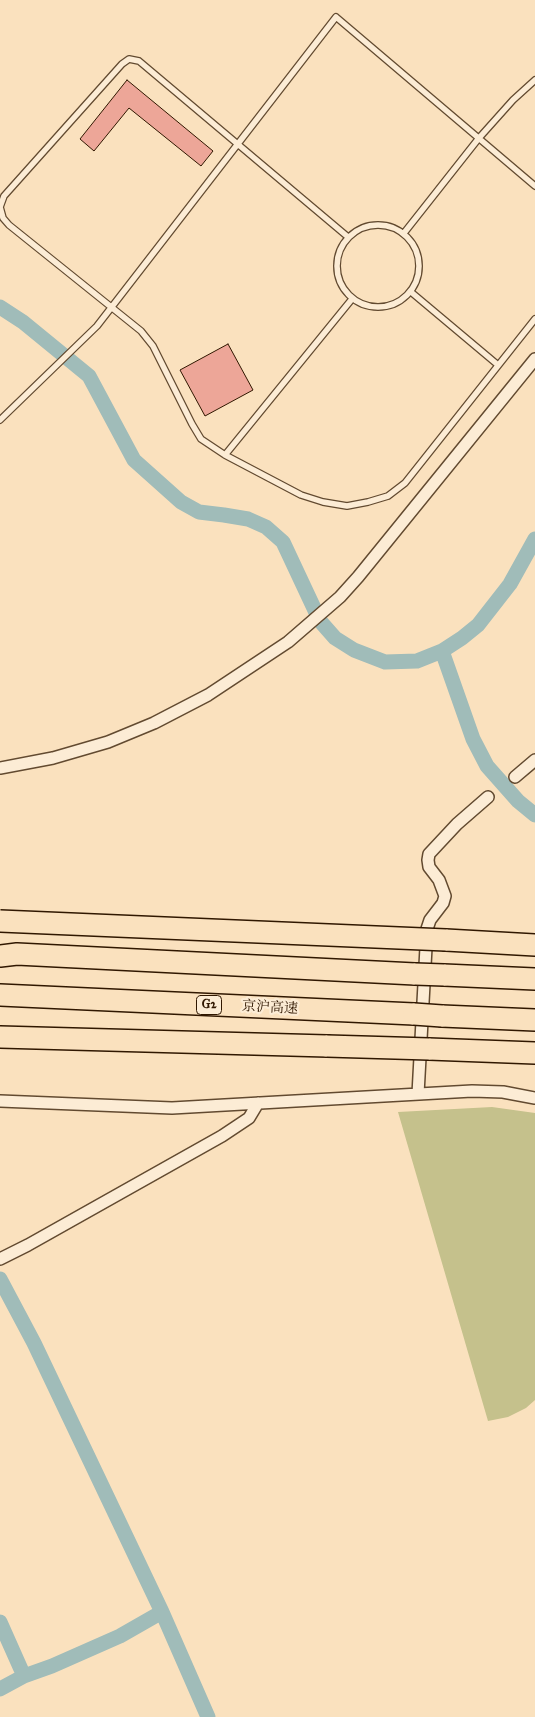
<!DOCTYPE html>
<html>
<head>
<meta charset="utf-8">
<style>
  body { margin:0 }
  canvas { display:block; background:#fae1be }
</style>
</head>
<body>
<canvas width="535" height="1717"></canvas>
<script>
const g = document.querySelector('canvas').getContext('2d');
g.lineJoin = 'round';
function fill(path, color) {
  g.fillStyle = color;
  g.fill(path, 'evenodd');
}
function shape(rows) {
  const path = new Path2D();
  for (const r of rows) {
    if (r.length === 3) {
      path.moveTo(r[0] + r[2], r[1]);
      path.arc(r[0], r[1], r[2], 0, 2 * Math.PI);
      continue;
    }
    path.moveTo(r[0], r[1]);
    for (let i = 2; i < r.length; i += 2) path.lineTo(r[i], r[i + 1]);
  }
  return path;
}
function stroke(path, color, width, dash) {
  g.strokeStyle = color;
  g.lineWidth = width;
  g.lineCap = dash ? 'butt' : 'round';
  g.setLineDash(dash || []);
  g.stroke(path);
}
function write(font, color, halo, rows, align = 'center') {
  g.font = font + ' "IM FELL Great Primer","Noto Serif SC",serif';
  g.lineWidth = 4.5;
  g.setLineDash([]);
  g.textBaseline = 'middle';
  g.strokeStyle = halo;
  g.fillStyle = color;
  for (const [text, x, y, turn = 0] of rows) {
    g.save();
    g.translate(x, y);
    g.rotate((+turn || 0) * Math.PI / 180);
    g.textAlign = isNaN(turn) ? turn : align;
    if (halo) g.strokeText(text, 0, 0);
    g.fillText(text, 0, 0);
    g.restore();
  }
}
fill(shape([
  [492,1107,535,1113,535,1400,526,1408,508,1417,488,1421,398,1112]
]), '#c5c18c');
stroke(shape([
  [0,307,23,322,89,376,134,460,181,502,199,512,224,515,248,519,266,527,283,542,320,621,335,638,354,650,385,662,417,661,442,651,462,638,478,625,510,584,535,539],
  [442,651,473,739,487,766,518,801,535,815],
  [0,1279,34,1343,162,1612,208,1717],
  [0,1622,24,1676],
  [0,1689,24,1676,52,1666,120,1636,162,1612]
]), '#a0bcb9', 15);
const building = shape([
  [127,80,213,151,201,166,129,108,94,151,80,139,127,80],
  [228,344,253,390,205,416,180,370,228,344]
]);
fill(building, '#eda698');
stroke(building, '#301700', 1);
const service = shape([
  [378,266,41],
  [404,233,479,138,513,100,535,80],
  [348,237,139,61,129,59,122,64,4,196,0,207,3,218,9,225,141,331,153,346,192,424,201,439,225,455,301,495,323,502,347,506,368,502,388,496,405,483,535,319],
  [411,292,498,365],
  [0,420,97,326,336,17,535,186],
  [225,455,352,299]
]);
const minor = shape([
  [0,768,53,758,108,742,154,723,208,695,288,642,340,597,358,577,535,359],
  [515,777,535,760],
  [418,1094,427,929,430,920,443,903,445,896,439,880,429,867,428,860,429,854,457,824,488,797],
  [0,1101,172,1108,472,1091,503,1092,535,1098],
  [0,1259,28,1245,222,1136,249,1118,258,1103]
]);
const motorway = shape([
  [446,940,535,945],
  [0,956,17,954,415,974],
  [444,975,535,979],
  [0,995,414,1014],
  [442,1016,535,1020],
  [0,1037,327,1046],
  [429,1049,535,1053]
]);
stroke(service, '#624a30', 8);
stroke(minor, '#624a30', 14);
stroke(motorway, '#301700', 24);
stroke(service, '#fcecd5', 5.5);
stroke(minor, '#fcecd5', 11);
stroke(motorway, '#fae1be', 21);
const motorwayBridge = shape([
  [0,921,446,940],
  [415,974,444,975],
  [414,1014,442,1016],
  [327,1046,429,1049]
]);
stroke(motorwayBridge, '#301700', 24, []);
stroke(motorwayBridge, '#fae1be', 21);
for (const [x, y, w] of [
  [209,1005,25]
]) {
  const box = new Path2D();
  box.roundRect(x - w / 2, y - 9.5, w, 19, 4);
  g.fillStyle = '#fcecd5';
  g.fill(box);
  stroke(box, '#301700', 1);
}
write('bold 12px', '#301700', null, [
  ["G2",209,1005]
]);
write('14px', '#301700', '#fcecd5', [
  ["京沪高速",270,1008,3]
]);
</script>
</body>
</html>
